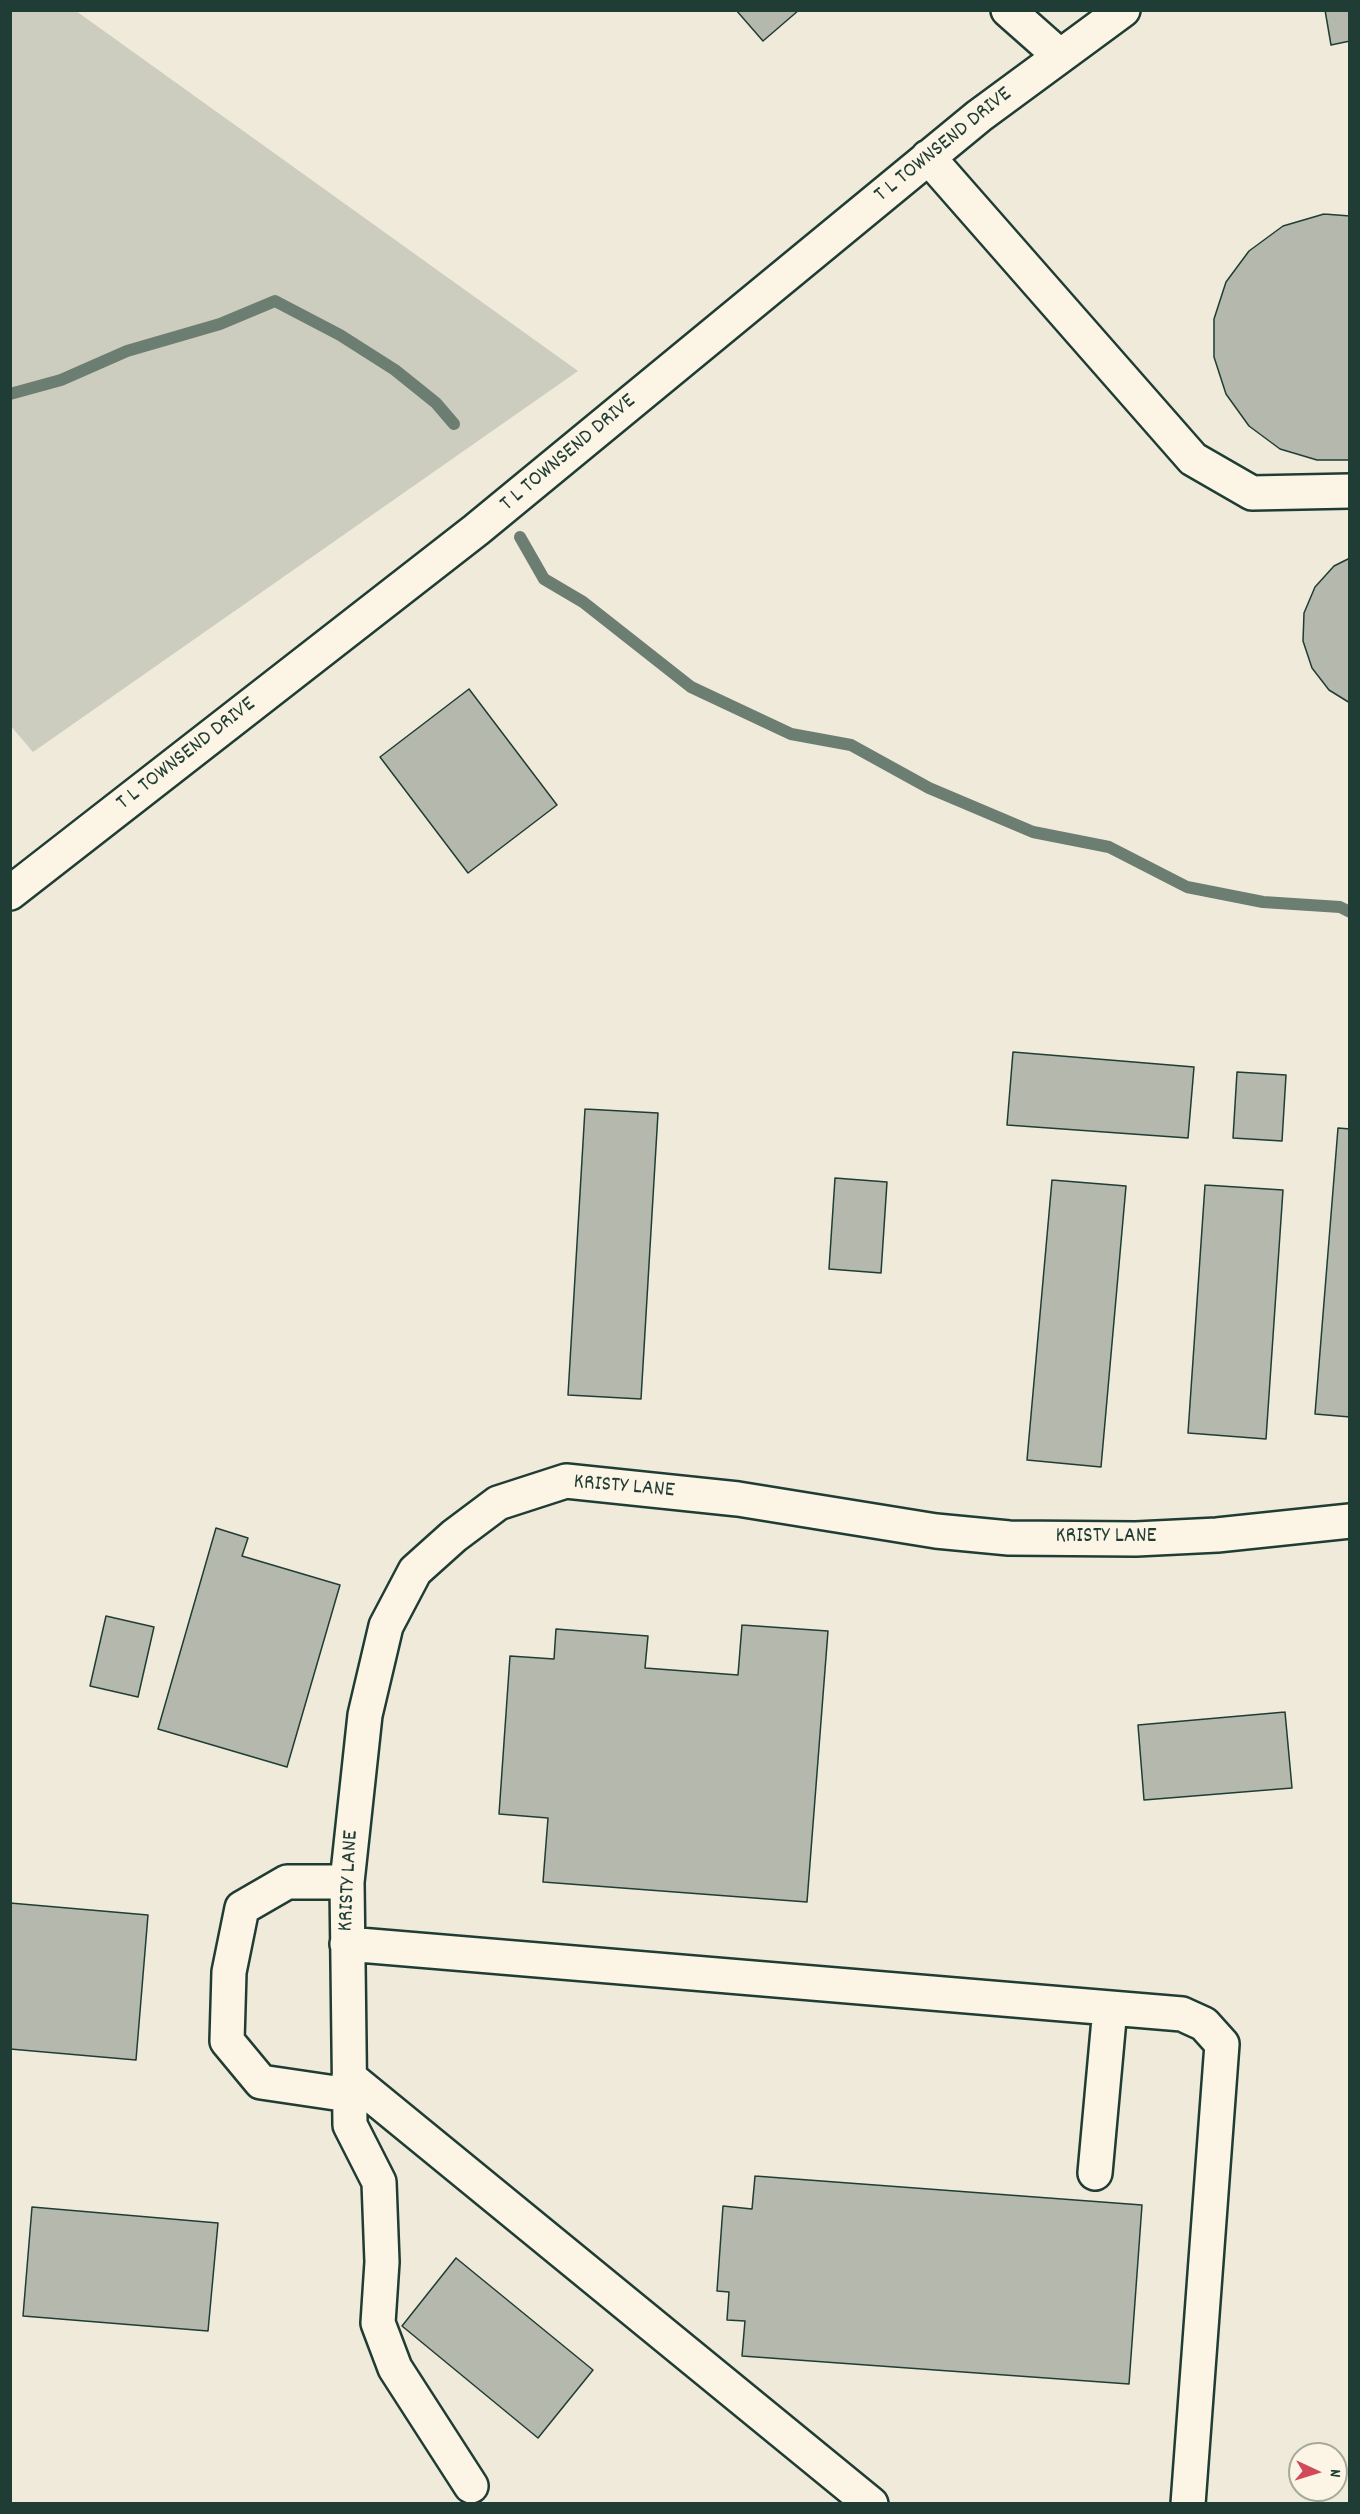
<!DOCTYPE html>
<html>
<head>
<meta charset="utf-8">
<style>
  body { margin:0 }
  #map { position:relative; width:1360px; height:2514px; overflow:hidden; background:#efeada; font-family:Dekko,sans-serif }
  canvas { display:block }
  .frame { position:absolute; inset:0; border:12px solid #1f3d34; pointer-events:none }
  .north { position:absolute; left:1288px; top:2442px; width:60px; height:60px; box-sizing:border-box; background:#fcf5e5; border:2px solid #a4ab9e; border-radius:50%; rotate:94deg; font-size:16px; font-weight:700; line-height:24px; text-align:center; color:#1f3d34 }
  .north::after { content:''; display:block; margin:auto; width:21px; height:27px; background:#d1495b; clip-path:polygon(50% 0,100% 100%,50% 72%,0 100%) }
</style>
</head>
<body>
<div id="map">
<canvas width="1360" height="2514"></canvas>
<div class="frame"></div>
<div class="north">N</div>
</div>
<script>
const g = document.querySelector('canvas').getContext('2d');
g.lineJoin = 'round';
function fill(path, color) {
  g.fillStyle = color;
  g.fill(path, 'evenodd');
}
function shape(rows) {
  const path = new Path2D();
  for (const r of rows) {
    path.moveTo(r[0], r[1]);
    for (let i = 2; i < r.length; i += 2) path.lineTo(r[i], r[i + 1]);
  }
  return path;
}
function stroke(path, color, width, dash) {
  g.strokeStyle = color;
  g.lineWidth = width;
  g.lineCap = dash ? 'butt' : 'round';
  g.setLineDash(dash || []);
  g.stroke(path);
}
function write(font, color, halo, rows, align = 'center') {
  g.font = font + ' Dekko,sans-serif';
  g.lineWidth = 4.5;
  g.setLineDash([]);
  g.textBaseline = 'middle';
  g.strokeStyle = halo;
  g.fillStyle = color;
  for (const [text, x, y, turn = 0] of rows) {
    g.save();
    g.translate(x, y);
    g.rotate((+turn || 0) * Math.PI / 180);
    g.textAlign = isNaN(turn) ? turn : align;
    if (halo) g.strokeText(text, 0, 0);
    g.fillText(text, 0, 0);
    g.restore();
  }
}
fill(shape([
  [10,11,76,11,578,371,33,752,10,725]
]), '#cccdbf');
stroke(shape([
  [10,394,61,380,127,351,220,324,275,301,340,335,395,370,436,403,454,424],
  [520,537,544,579,583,602,691,687,791,734,851,745,929,788,1033,832,1109,847,1187,887,1263,902,1340,907,1350,912]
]), '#6c7d71', 12);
const building = shape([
  [736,10,799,10,763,41,736,10],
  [1325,10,1350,10,1350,41,1331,45,1325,10],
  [1324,214,1350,216,1350,460,1317,460,1280,449,1249,426,1226,394,1214,357,1214,319,1226,282,1249,251,1283,226,1324,214],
  [1350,558,1350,703,1329,690,1312,668,1303,641,1304,613,1315,587,1334,566,1350,558],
  [469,689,557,805,468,873,380,757,469,689],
  [1013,1052,1194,1067,1188,1138,1007,1125,1013,1052],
  [1237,1072,1286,1075,1282,1141,1233,1138,1237,1072],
  [585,1109,658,1113,641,1399,568,1395,585,1109],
  [1338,1128,1350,1129,1350,1417,1315,1414,1338,1128],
  [835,1178,887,1182,881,1273,829,1269,835,1178],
  [1052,1180,1126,1186,1101,1467,1027,1460,1052,1180],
  [1205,1185,1283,1190,1266,1439,1188,1433,1205,1185],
  [216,1528,248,1538,242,1556,340,1585,287,1767,158,1729,216,1528],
  [106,1616,154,1627,138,1697,90,1686,106,1616],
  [742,1625,828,1631,807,1902,543,1882,548,1818,499,1814,510,1656,554,1659,556,1629,648,1636,645,1668,738,1675,742,1625],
  [1285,1712,1292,1788,1144,1800,1138,1725,1285,1712],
  [10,1903,148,1915,136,2060,10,2049,10,1903],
  [755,2176,1142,2205,1129,2384,742,2356,745,2321,727,2320,729,2292,717,2291,723,2206,752,2209,755,2176],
  [32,2207,218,2223,208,2331,23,2316,32,2207],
  [456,2258,593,2370,538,2438,402,2326,456,2258]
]);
fill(building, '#b5b9ad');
stroke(building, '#1f3d34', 1.5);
const minor = shape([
  [1008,10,1060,56],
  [928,157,1193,459,1252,493,1350,491],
  [10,893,476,530,979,116,1123,10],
  [347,1882,287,1882,242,1908,229,1972,227,2041,261,2082,349,2095],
  [347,1944,1182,2014,1204,2024,1222,2044,1188,2504],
  [349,2077,871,2504],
  [1095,2173,1110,2008],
  [471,2486,395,2368,378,2323,382,2262,379,2182,350,2125,347,1882,365,1715,386,1626,415,1571,454,1536,498,1503,566,1481,738,1499,936,1531,1009,1538,1136,1539,1217,1535,1350,1521]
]);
stroke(minor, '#1f3d34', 38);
stroke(minor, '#fcf5e5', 33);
write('22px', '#1f3d34', '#fcf5e5', [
  ["T L TOWNSEND DRIVE",944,146,-39],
  ["T L TOWNSEND DRIVE",569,454,-40],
  ["T L TOWNSEND DRIVE",187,755,-38],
  ["KRISTY LANE",624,1488,5],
  ["KRISTY LANE",1106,1538],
  ["KRISTY LANE",350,1881,-87]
]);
</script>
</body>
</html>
